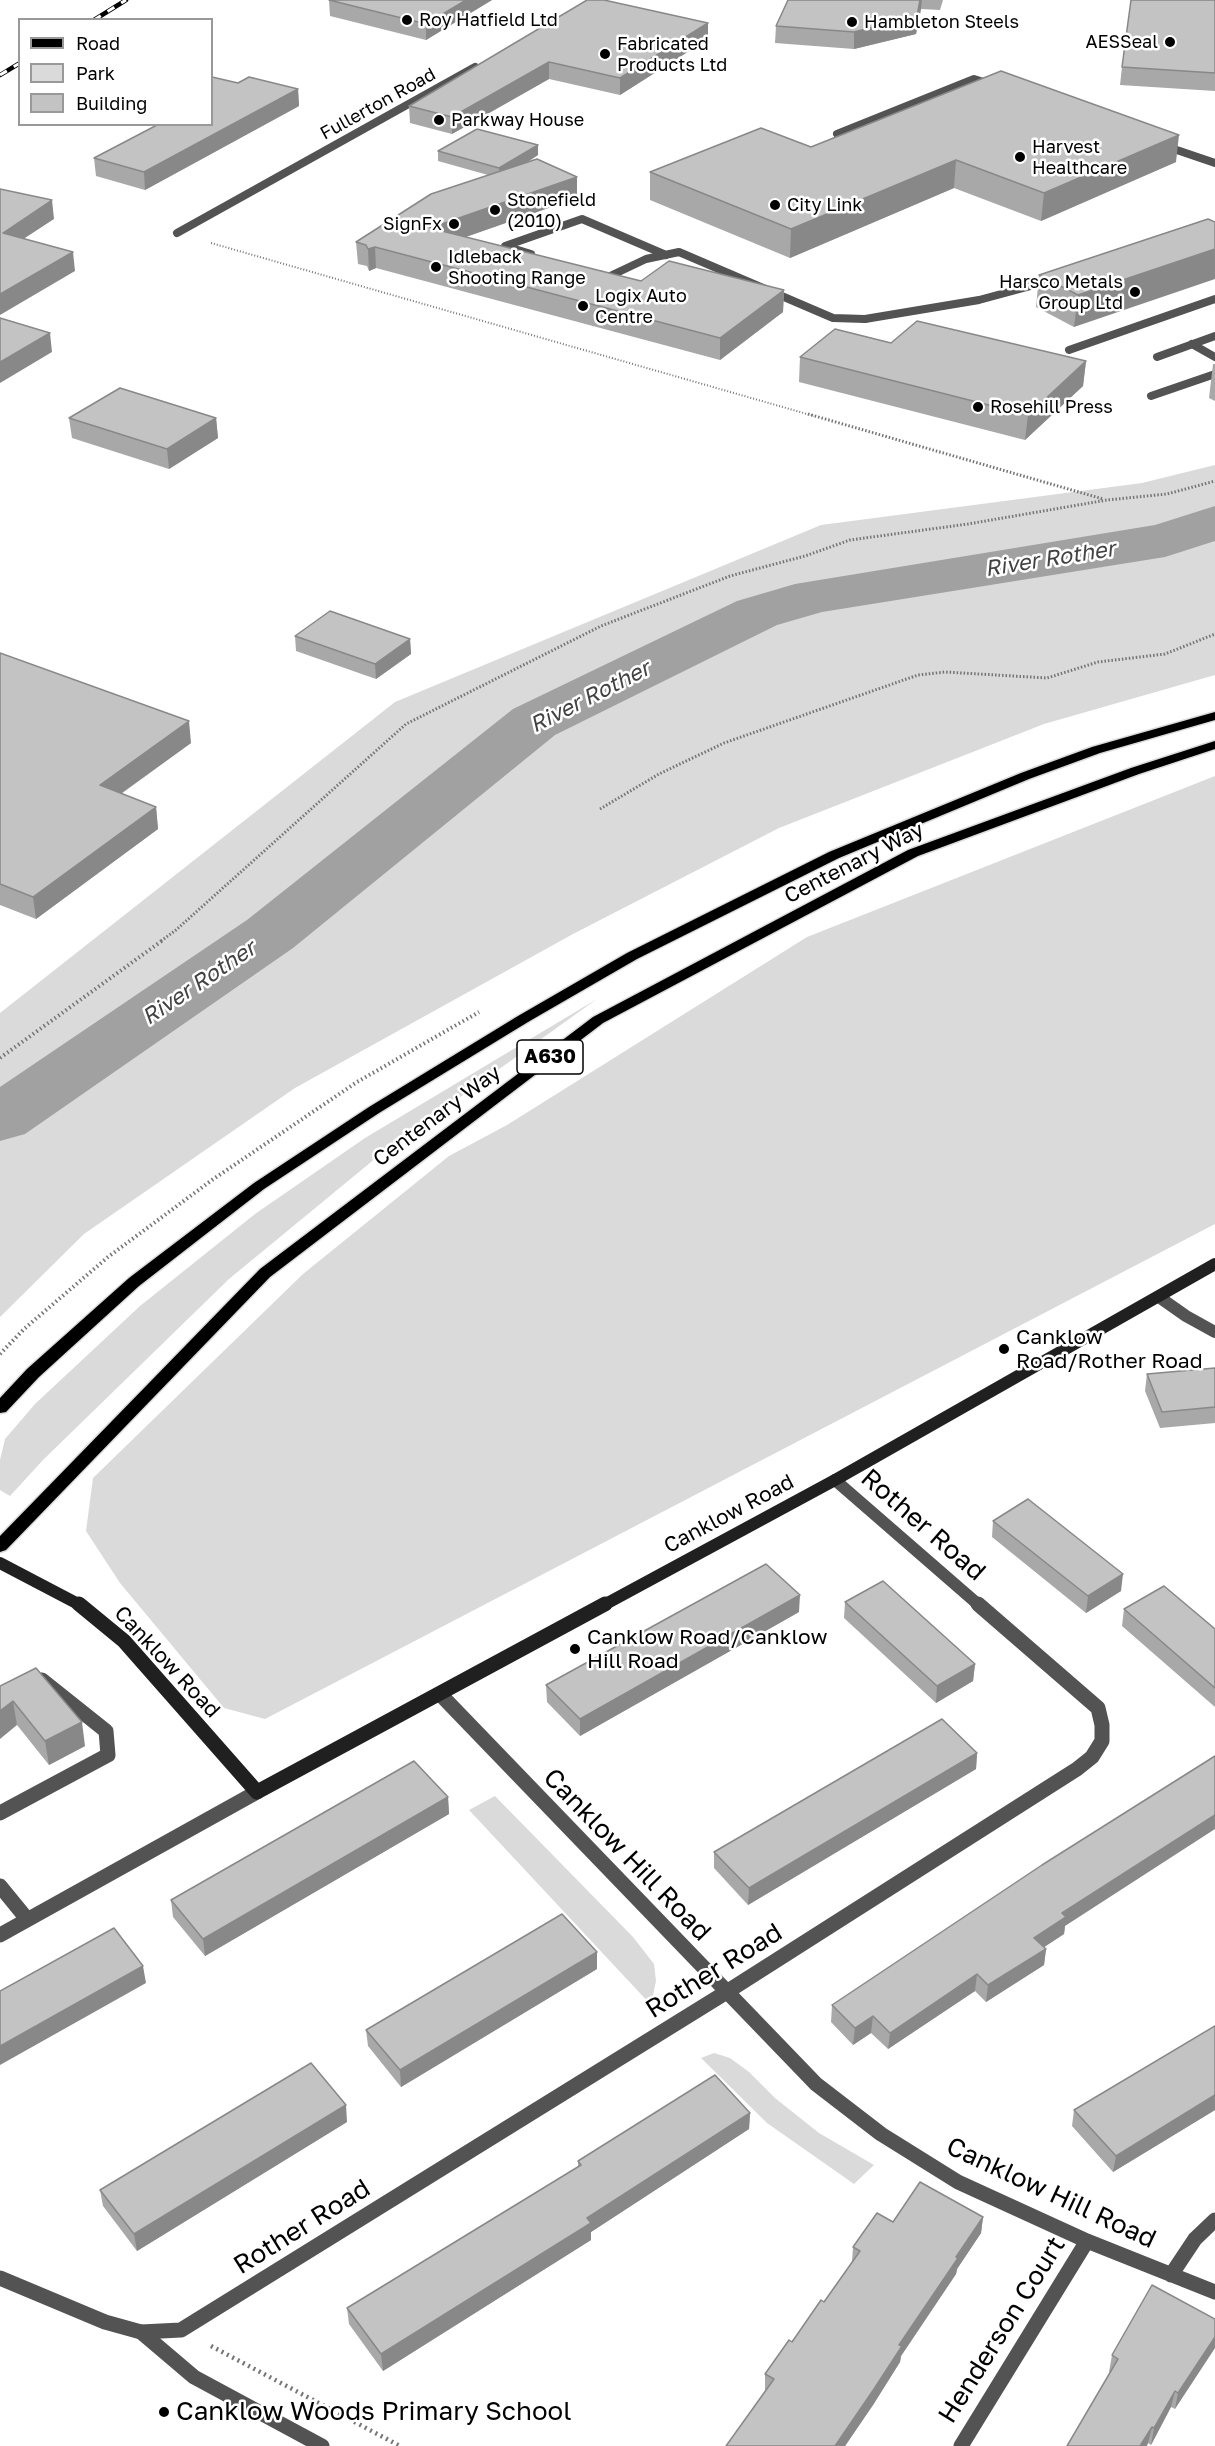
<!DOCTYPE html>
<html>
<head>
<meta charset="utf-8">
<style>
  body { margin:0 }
  #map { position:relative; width:1215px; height:2446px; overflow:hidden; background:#fff; font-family:"Golos Text",sans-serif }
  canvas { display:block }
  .legend { position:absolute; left:18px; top:18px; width:195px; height:108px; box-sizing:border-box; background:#fff; border:2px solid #999; margin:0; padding:8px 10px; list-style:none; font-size:18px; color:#000 }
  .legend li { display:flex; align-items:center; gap:12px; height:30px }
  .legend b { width:30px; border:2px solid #999 }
</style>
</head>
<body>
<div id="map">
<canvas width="1215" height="2446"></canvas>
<ul class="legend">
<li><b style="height:8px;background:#000"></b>Road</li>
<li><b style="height:16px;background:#dadada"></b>Park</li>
<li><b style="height:16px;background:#c3c3c3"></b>Building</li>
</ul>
</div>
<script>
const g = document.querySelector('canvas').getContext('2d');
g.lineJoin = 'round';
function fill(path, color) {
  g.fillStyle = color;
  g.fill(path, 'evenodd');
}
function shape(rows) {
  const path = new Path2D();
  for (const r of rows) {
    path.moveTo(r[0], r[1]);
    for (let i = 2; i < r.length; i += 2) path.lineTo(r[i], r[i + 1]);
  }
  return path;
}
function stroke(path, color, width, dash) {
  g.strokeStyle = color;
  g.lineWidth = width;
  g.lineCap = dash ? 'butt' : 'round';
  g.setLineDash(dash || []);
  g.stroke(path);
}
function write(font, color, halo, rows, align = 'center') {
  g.font = font + ' "Golos Text",sans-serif';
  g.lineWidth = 5;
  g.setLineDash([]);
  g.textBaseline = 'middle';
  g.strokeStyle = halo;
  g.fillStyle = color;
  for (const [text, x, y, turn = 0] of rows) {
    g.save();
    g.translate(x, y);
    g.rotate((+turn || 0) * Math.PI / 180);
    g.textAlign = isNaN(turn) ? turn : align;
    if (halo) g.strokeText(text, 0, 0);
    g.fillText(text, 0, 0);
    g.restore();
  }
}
fill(shape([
  [1215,465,1215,675,1044,724,779,828,573,934,295,1088,84,1234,0,1317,0,1013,395,702,821,525,1142,483],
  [1215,776,1215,1224,265,1719,224,1708,120,1583,86,1531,93,1478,303,1274,449,1156,507,1125,807,937],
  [597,999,382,1153,229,1279,43,1460,10,1496,0,1490,0,1460,5,1439,35,1404,140,1306,255,1214,365,1138],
  [495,1796,633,1937,654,1964,656,1981,651,2005,469,1810],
  [714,2053,730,2058,749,2072,775,2098,819,2133,874,2165,854,2184,767,2123,701,2058]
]), '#dadada');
fill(shape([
  [1215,506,1215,541,1165,557,822,612,777,625,555,735,293,948,25,1134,0,1141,0,1087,247,920,513,709,737,601,795,584,1155,525,1215,506]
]), '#a1a1a1');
const primary = shape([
  [1215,712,1215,720,1100,753,1029,779,839,858,637,959,528,1022,379,1113,264,1189,139,1286,39,1377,6,1412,0,1413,0,1398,27,1369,129,1278,254,1183,369,1107,518,1016,627,953,829,852,1021,773,1092,747,1215,712],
  [1215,741,1215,749,1139,774,918,856,603,1023,270,1277,6,1550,0,1552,0,1536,260,1269,593,1017,908,850,1131,768,1215,741]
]);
stroke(primary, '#dbdbdb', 3);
stroke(shape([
  [211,243,814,416]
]), '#757575', 2, [1, 2]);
stroke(shape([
  [808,414,1103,499],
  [600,809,659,774,724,743,918,675,945,672,1047,678,1098,662,1165,654,1215,634],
  [161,941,176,930,406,724,601,626,730,576,805,556,850,540,968,524,1107,500,1167,494,1215,481]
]), '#757575', 3, [1.5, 2]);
stroke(shape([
  [0,1058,163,940],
  [0,1354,24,1329,108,1257,212,1180,357,1082,479,1012]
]), '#757575', 4, [1.5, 3]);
stroke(shape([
  [211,2346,400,2446]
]), '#757575', 4.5, [2, 4]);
stroke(shape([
  [837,134,974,79,993,85],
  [1162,145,1215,163],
  [531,254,505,246,582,219,666,255],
  [599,274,608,277,646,259,679,252,833,318,865,319],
  [1192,344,1215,357],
  [1069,350,1215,299],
  [1151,396,1215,374]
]), '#535353', 8);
stroke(shape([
  [0,1813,108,1755,106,1731,42,1680],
  [0,1886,27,1919],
  [141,2332,194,2377,322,2446]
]), '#535353', 15);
stroke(shape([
  [177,233,475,67],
  [865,319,979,300,1053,280],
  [1157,357,1215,336]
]), '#535353', 8);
stroke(shape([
  [1159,1297,1186,1316,1215,1332],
  [835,1480,980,1606]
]), '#535353', 12);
stroke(shape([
  [440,1694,816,2084,881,2134,958,2182,1087,2241,1215,2292],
  [0,1935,257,1792],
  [1171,2275,1195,2239,1215,2220],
  [0,2278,105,2322,141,2332,181,2330,725,1993,1077,1769,1092,1757,1102,1741,1102,1725,1098,1708,978,1604],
  [961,2446,1087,2241]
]), '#535353', 15);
stroke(shape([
  [0,1563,82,1606],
  [602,1606,835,1480,1215,1264]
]), '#202020', 12);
stroke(shape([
  [79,1604,124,1641,257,1792,605,1604]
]), '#202020', 15);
fill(primary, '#000');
const rail = shape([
  [94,20,126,0],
  [0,75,20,63]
]);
stroke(rail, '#000', 4.5);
stroke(rail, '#fff', 3, [8]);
fill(shape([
  [329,0,492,0,426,40,330,16],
  [587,0,708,23,708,39,620,95,549,79,452,134,410,123,409,106],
  [788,0,943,0,940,10,921,9,916,34,854,49,775,43,776,26],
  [1215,0,1215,91,1120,85,1122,67],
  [238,83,298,89,299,106,145,190,96,176,94,158],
  [538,145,538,155,528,162,577,177,577,198,466,237,641,281,784,290,783,312,720,360,376,268,369,271,367,266,358,264,356,242,488,175,438,161,438,151],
  [811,147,1176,162,1041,221,954,188,790,258,650,200,650,172],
  [1208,219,1074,327,1036,307,1039,275],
  [891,343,1086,361,1083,386,1025,440,799,382,800,357],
  [1213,364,1215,364,1215,401,1209,398],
  [69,418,216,418,218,438,169,469,72,438],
  [295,636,410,639,411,654,376,679,296,651],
  [0,653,191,743,121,794,156,807,158,829,36,919,0,905],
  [1215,1368,1215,1423,1160,1428,1145,1391,1147,1374],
  [993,1521,1121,1591,1086,1613,992,1537],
  [845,1602,975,1664,973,1681,936,1703,844,1618],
  [1124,1609,1215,1629,1215,1707,1122,1626],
  [799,1612,580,1736,547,1702,546,1685],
  [0,1686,85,1746,49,1765,17,1725],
  [977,1753,976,1769,748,1905,714,1868,714,1852],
  [448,1797,449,1814,205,1956,173,1917,171,1900],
  [1065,1926,1064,1934,1044,1947,1046,1949,1044,1965,986,2002,975,1991,888,2049,871,2033,853,2045,831,2022,832,2005],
  [597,1969,401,2087,368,2046,366,2030],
  [1215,2026,1215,2110,1113,2172,1072,2126,1074,2110],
  [750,2113,749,2129,591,2232,591,2240,383,2371,349,2324,347,2308,578,2167,578,2161],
  [347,2122,137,2251,103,2206,100,2190],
  [983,2217,981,2233,957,2269,956,2274,901,2356,900,2362,873,2405,845,2446,726,2446,765,2391,765,2374,824,2302,852,2262,853,2247,893,2222],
  [1215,2319,1175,2409,1171,2407,1151,2445,1148,2443,1110,2372,1109,2372,1112,2355]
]), '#a8a8a8');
fill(shape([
  [466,0,492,0,426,40,426,24],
  [920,0,922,0,921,9,916,34,854,49,854,32],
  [708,23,708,39,620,95,620,78],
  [549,62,549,79,452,134,452,117],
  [298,89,299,106,145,190,144,172],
  [1179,135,1176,162,1041,221,1044,193],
  [538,145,538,155,500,179,499,168],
  [956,160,954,188,790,258,791,229],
  [577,177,577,198,431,249,430,228],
  [52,200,54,219,5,251,3,233],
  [375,247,376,268,369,271,368,249],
  [1215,249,1215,279,1074,327,1078,295],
  [73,252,75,271,0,315,0,294],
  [784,290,783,312,720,360,720,338],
  [50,333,52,352,0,383,0,362],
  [1086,361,1083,386,1025,440,1028,415],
  [216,418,218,438,169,469,167,449],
  [410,639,411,654,376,679,375,664],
  [189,721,191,743,102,807,100,785],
  [156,807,158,829,36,919,33,897],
  [1123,1574,1121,1591,1086,1613,1088,1596],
  [800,1595,799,1612,580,1736,580,1719],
  [975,1664,973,1681,936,1703,937,1686],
  [13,1701,17,1725,0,1739,0,1711],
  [82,1722,85,1746,49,1765,45,1741],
  [977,1753,976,1769,748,1905,749,1888],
  [448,1797,449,1814,205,1956,203,1939],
  [1215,1815,1215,1829,1065,1926,1064,1934,1032,1955,1034,1938,1062,1913],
  [1046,1949,1044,1965,986,2002,988,1985],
  [597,1952,597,1969,401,2087,400,2070],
  [143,1966,146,1983,0,2065,0,2046],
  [977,1974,975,1991,888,2049,890,2033],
  [873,2016,871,2033,853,2045,855,2028],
  [1215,2095,1215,2110,1113,2172,1116,2156],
  [346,2105,347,2122,137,2251,134,2234],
  [750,2113,749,2129,591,2232,591,2240,383,2371,381,2354,587,2218],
  [983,2217,981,2233,957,2269,956,2274,901,2356,900,2362,873,2405,845,2446,835,2446,899,2345],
  [1215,2337,1215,2348,1175,2409,1178,2393],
  [1175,2391,1171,2407,1151,2445,1154,2428],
  [1152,2427,1148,2443,1147,2446,1140,2446]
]), '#888');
const building = shape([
  [329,0,466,0,426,24,329,0],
  [587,0,604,0,708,23,620,78,549,62,452,117,409,106,587,0],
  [788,0,920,0,917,16,854,32,776,26,788,0],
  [1131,0,1215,0,1215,73,1122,67,1131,0],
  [1001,71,1179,135,1044,193,956,160,791,229,650,172,761,128,811,147,1001,71],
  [212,77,238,83,249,77,298,89,144,172,94,158,159,124,212,124,212,77],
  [477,129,538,145,499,168,438,151,477,129],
  [537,159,577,177,430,228,641,281,669,261,784,290,720,338,375,247,368,249,366,245,356,242,431,194,537,159],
  [0,189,52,200,3,233,73,252,0,294,0,189],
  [1208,219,1215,222,1215,249,1078,295,1039,275,1208,219],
  [0,318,50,333,0,362,0,318],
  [917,321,1086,361,1028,415,800,357,835,329,891,343,917,321],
  [120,388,216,418,167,449,69,418,120,388],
  [330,611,410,639,375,664,295,636,330,611],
  [0,653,189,721,100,785,156,807,33,897,0,884,0,653],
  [1215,1368,1215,1407,1162,1412,1147,1374,1215,1368],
  [1028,1499,1123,1574,1088,1596,993,1521,1028,1499],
  [766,1564,800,1595,580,1719,546,1685,766,1564],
  [883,1581,975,1664,937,1686,845,1602,883,1581],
  [1164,1586,1215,1629,1215,1688,1124,1609,1164,1586],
  [36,1668,82,1722,45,1741,13,1701,0,1711,0,1686,36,1668],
  [942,1719,977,1753,749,1888,714,1852,942,1719],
  [1215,1756,1215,1815,1062,1913,1066,1917,1034,1938,1046,1949,988,1985,977,1974,890,2033,873,2016,855,2028,832,2005,1042,1865,1215,1756],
  [414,1761,448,1797,203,1939,171,1900,414,1761],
  [562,1914,597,1952,400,2070,366,2030,562,1914],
  [114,1928,143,1966,0,2046,0,1991,114,1928],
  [1215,2026,1215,2095,1116,2156,1074,2110,1215,2026],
  [311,2063,346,2105,134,2234,100,2190,311,2063],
  [715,2075,750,2113,587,2218,591,2223,381,2354,347,2308,581,2165,578,2161,715,2075],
  [920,2182,983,2217,956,2257,958,2258,899,2345,902,2346,874,2389,835,2446,726,2446,774,2379,765,2374,789,2340,792,2342,821,2300,824,2302,860,2251,853,2247,877,2213,893,2222,920,2182],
  [1152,2285,1215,2319,1215,2337,1178,2393,1175,2391,1154,2428,1152,2427,1140,2446,1067,2446,1118,2359,1112,2355,1152,2285]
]);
fill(building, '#c3c3c3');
stroke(building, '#888', 1.5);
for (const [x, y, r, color] of [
  [407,20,6,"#000"],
  [852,22,6,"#000"],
  [1170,42,6,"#000"],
  [605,54,6,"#000"],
  [439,120,6,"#000"],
  [1020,157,6,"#000"],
  [775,205,6,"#000"],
  [495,210,6,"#000"],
  [454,224,6,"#000"],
  [436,267,6,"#000"],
  [1135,292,6,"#000"],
  [583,306,6,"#000"],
  [978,407,6,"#000"],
  [1004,1349,6,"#000"],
  [575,1649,6,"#000"],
  [164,2412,6,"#000"]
]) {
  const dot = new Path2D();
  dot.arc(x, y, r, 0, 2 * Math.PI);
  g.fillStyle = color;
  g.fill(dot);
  stroke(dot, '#fff', 2);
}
write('18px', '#000', '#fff', [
  ["Roy Hatfield Ltd",419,20],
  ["Hambleton Steels",864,22],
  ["AESSeal",1158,42,"right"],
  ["Fabricated",617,44],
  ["Products Ltd",617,65],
  ["Parkway House",451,120],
  ["Harvest",1032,147],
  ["Healthcare",1032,168],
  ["Stonefield",507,200],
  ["(2010)",507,221],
  ["City Link",787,205],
  ["SignFx",442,224,"right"],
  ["Idleback",448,257],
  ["Shooting Range",448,278],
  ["Harsco Metals",1123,282,"right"],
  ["Group Ltd",1123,303,"right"],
  ["Logix Auto",595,296],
  ["Centre",595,317],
  ["Rosehill Press",990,407]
], 'left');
write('18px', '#000', '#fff', [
  ["Fullerton Road",378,104,-29]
]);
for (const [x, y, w] of [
  [550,1057,66]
]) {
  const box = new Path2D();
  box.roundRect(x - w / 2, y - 17, w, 34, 4.5);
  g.fillStyle = '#fff';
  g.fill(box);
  stroke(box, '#000', 1.5);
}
write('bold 20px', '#000', null, [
  ["A630",550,1057]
]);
write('21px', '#000', '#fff', [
  ["Centenary Way",854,863,-27],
  ["Centenary Way",437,1116,-37],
  ["Canklow Road",729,1514,-28],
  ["Canklow Road",167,1662,47]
]);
write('21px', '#000', '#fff', [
  ["Canklow",1016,1337],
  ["Road/Rother Road",1016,1361],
  ["Canklow Road/Canklow",587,1637],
  ["Hill Road",587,1661]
], 'left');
write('italic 22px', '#424242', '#fff', [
  ["River Rother",1050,559,-9],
  ["River Rother",590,697,-27],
  ["River Rother",199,983,-34]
]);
write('26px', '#000', '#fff', [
  ["Rother Road",923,1525,41],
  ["Canklow Hill Road",627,1855,46],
  ["Rother Road",714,1971,-32],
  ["Canklow Hill Road",1051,2193,25],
  ["Rother Road",302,2227,-32],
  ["Henderson Court",1002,2330,-58]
]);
write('26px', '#000', '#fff', [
  ["Canklow Woods Primary School",176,2412]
], 'left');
</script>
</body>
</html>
